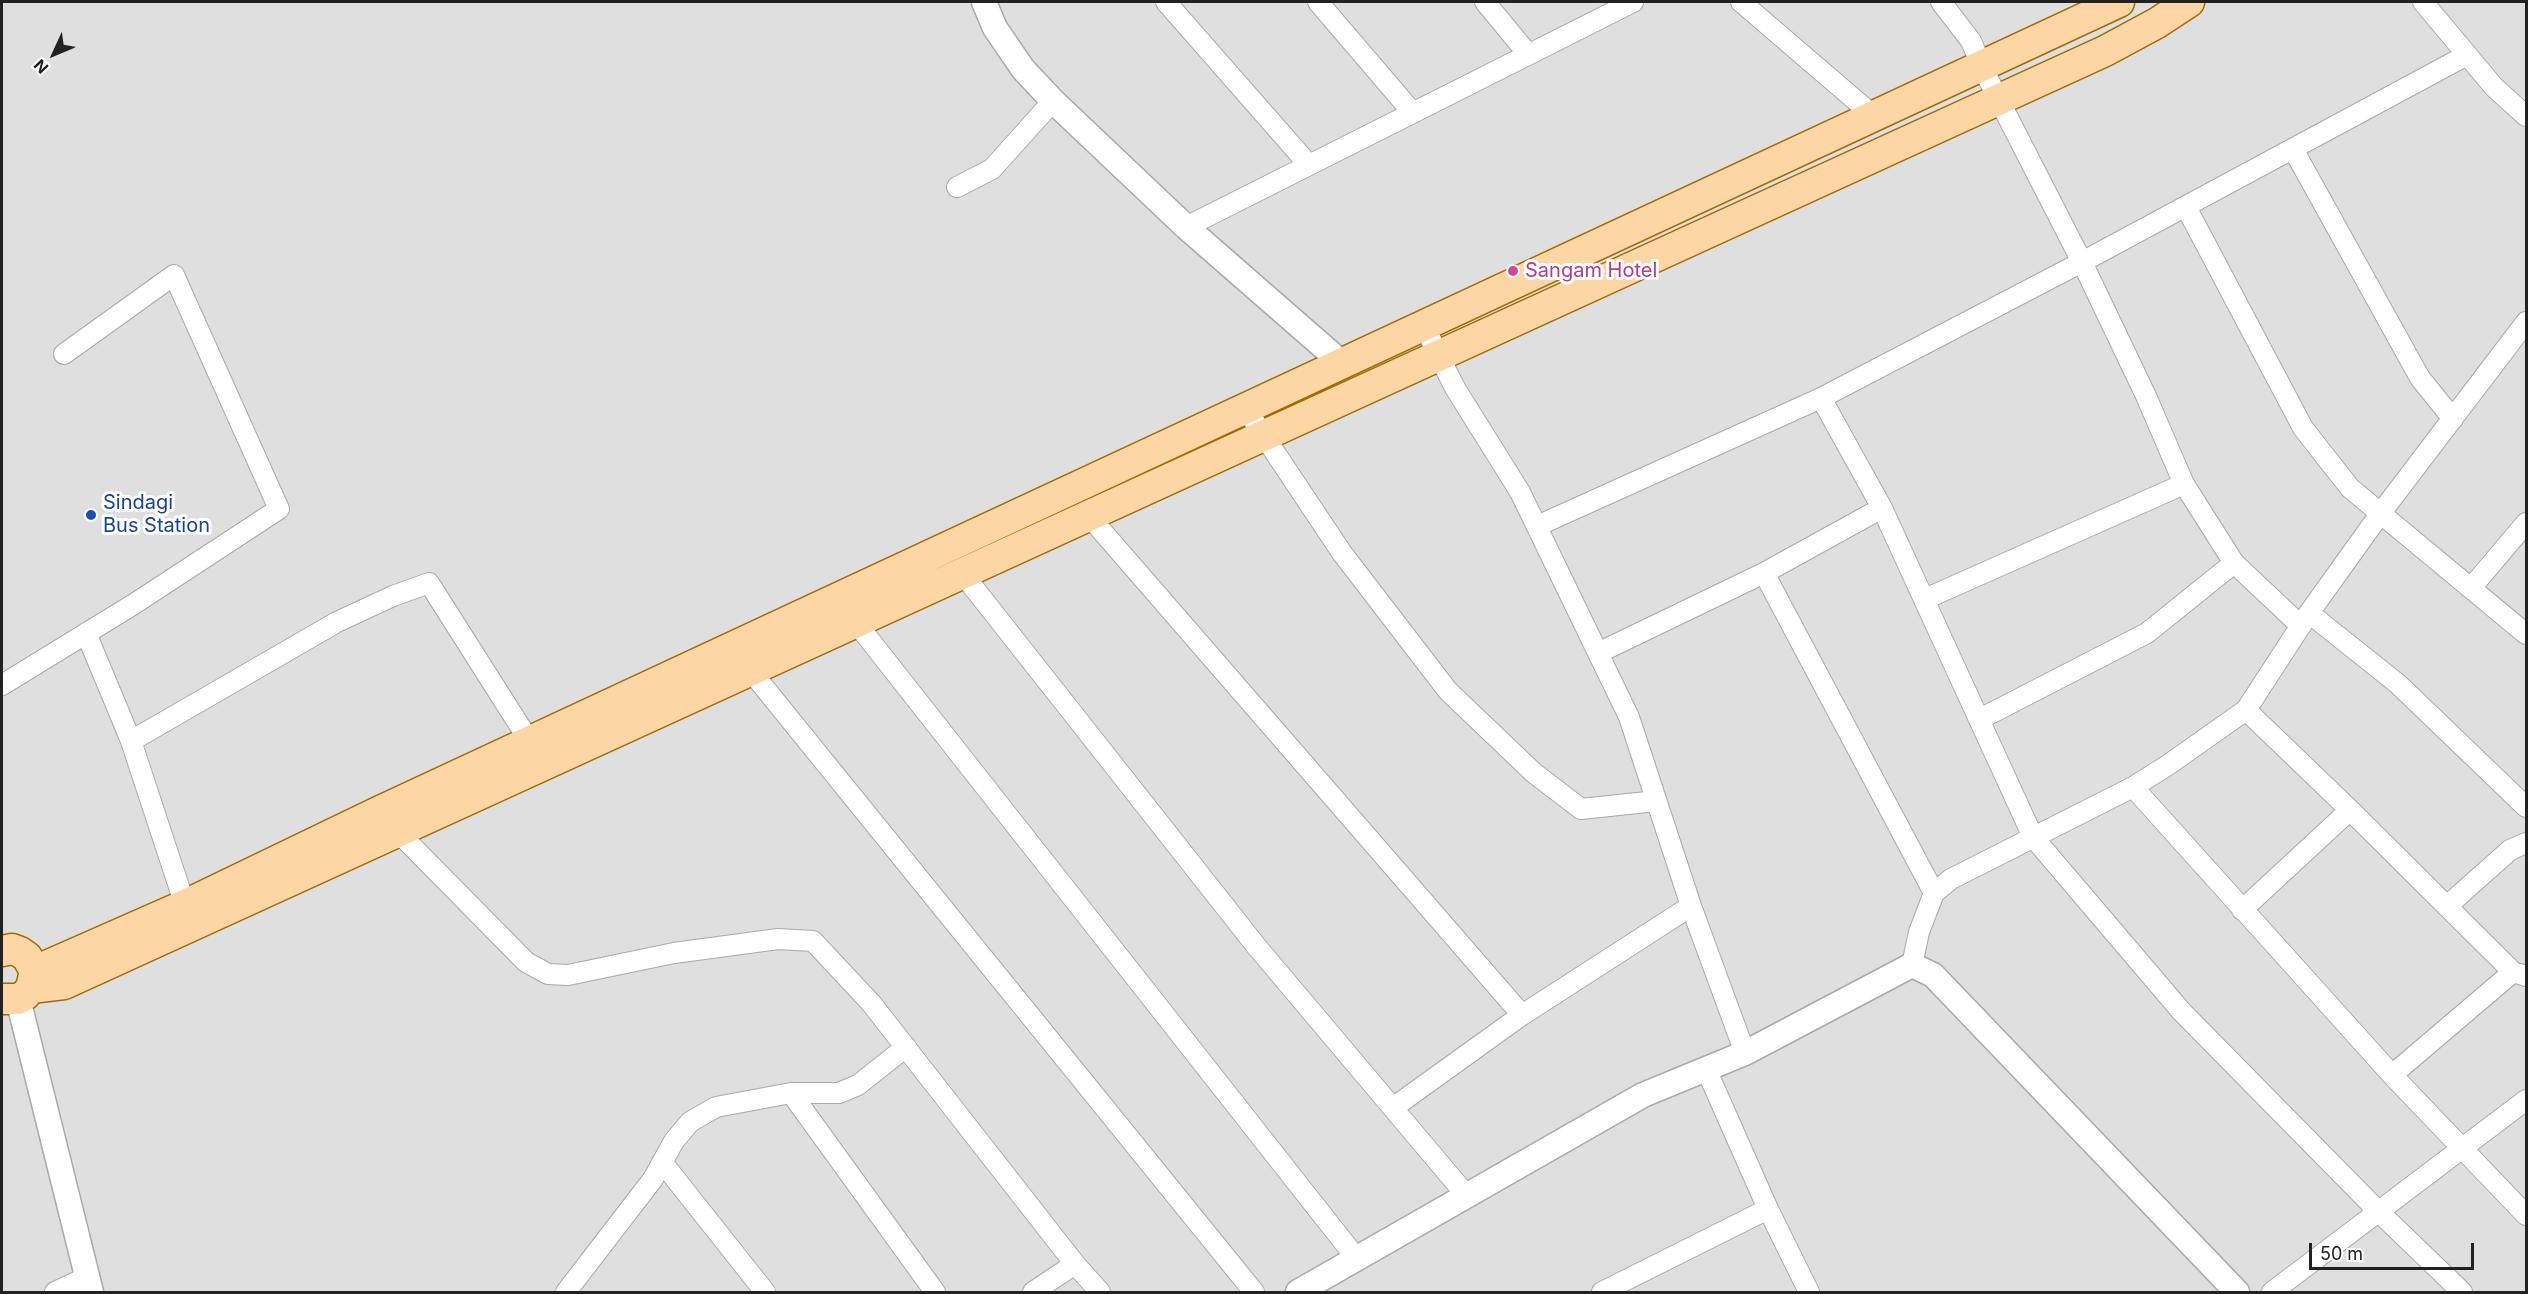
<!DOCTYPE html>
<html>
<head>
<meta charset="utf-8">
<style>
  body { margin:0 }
  #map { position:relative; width:2528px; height:1294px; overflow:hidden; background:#f2efe9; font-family:Inter,sans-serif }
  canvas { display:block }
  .frame { position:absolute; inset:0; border:3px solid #222; pointer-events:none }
  .north { position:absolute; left:24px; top:24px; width:60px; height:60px; -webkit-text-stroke:4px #fff; paint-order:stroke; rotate:226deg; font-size:16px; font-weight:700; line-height:24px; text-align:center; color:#222 }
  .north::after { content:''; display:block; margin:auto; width:21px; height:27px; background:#222; clip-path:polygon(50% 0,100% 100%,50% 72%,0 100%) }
  .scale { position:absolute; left:2309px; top:1243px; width:165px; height:27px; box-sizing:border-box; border:3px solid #222; border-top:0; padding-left:8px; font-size:18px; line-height:21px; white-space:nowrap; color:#222; -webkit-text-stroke:4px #fff; paint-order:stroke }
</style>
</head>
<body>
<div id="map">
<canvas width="2528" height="1294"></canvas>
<div class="frame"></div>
<div class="north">N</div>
<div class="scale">50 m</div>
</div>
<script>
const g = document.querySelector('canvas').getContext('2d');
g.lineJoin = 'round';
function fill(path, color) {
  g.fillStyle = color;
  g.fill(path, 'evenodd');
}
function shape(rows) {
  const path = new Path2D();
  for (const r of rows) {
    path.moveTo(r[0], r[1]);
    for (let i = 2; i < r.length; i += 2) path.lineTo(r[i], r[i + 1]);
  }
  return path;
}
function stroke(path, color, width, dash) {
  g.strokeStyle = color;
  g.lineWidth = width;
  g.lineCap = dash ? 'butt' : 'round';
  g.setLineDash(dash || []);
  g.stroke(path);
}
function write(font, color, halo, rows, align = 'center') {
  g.font = font + ' Inter,sans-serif';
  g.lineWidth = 6;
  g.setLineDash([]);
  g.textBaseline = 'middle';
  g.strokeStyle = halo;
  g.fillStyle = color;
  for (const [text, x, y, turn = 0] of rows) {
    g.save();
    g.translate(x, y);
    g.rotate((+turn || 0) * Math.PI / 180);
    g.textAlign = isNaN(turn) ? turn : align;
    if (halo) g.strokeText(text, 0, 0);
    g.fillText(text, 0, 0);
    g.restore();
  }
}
fill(shape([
  [2,2,2526,2,2526,1292,2,1292]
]), '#e0dfdf');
const minor = shape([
  [1166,2,1309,165],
  [1318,2,1413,113],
  [1485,2,1528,54],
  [1741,2,1875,117],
  [1941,2,1971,41,1982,67,2082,262,2146,396,2184,484,2234,563,2301,626],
  [2423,2,2494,87,2526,116],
  [2293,149,2420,378,2453,419],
  [957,187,992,169,1053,101],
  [2186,207,2303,428,2350,488,2526,634],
  [1186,227,1633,2],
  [1424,326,1455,388,1520,492,1629,717,1691,906,1745,1053],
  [1821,398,1882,508,2033,837,2182,1012,2379,1212,2462,1292],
  [1246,409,1342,553,1448,691,1534,773,1581,809,1656,801],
  [1088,515,1522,1015],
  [1537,526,1821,398,2082,262,2467,55],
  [962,573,1257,947,1467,1196],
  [1764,573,1934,893],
  [2471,588,2526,523],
  [1925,599,2184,484],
  [2309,613,2398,684,2526,807],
  [850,615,1357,1259],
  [86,633,131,741,185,905],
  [1598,653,1764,573,1882,508],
  [750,670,1254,1292],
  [2,685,134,604,279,509,174,275,64,354],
  [2246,710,2350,810,2513,972,2526,976],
  [1980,719,2147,633,2234,563],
  [131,741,337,622,393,596,429,583,530,742],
  [2133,787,2392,1075,2526,1215],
  [391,825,526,962,548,974,568,975,674,953,778,939,813,941,871,1003,1075,1264,1100,1292],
  [2447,906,2510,850,2526,843],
  [2242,910,2350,810],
  [1912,965,1919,932,1934,893,1951,879,2133,787,2168,765,2246,710,2309,613,2380,514,2526,322],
  [1706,1069,1768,1209],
  [2392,1075,2513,972],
  [791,1093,935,1292],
  [1394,1107,1522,1015,1691,906],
  [662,1162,765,1292],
  [55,1292,85,1278],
  [566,1292,653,1179,674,1141,690,1122,716,1107,791,1093,839,1093,858,1085,906,1047],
  [1033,1292,1075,1264],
  [1602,1292,1768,1209,1809,1292],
  [2272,1292,2526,1100]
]);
const tertiary = shape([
  [984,2,995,28,1023,69,1053,101,1186,227,1343,364],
  [18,999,91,1292],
  [1298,1292,1643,1095,1745,1053,1912,965,1933,975,2237,1292]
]);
const primary = shape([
  [2,951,12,949,20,952,27,957,35,971,31,988,25,995,18,999,2,999],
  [35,971,185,905,378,812,2119,2],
  [31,988,64,984,502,784,2105,51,2157,23,2189,2]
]);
stroke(minor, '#a9a9a9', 22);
stroke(tertiary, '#a9a9a9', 27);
stroke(primary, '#a06b00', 33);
stroke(minor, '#fff', 20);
stroke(tertiary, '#fff', 24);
stroke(primary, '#fcd6a4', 30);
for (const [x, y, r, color] of [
  [1513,271,6,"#d1479c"],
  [91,515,6,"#1a4fb4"]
]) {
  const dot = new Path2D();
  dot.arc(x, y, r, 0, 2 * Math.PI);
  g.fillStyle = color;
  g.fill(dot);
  stroke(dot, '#fff', 2);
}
write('20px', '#b23c85', '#fff', [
  ["Sangam Hotel",1525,271]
], 'left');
write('20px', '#164399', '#fff', [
  ["Sindagi",103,503],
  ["Bus Station",103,526]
], 'left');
</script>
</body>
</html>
